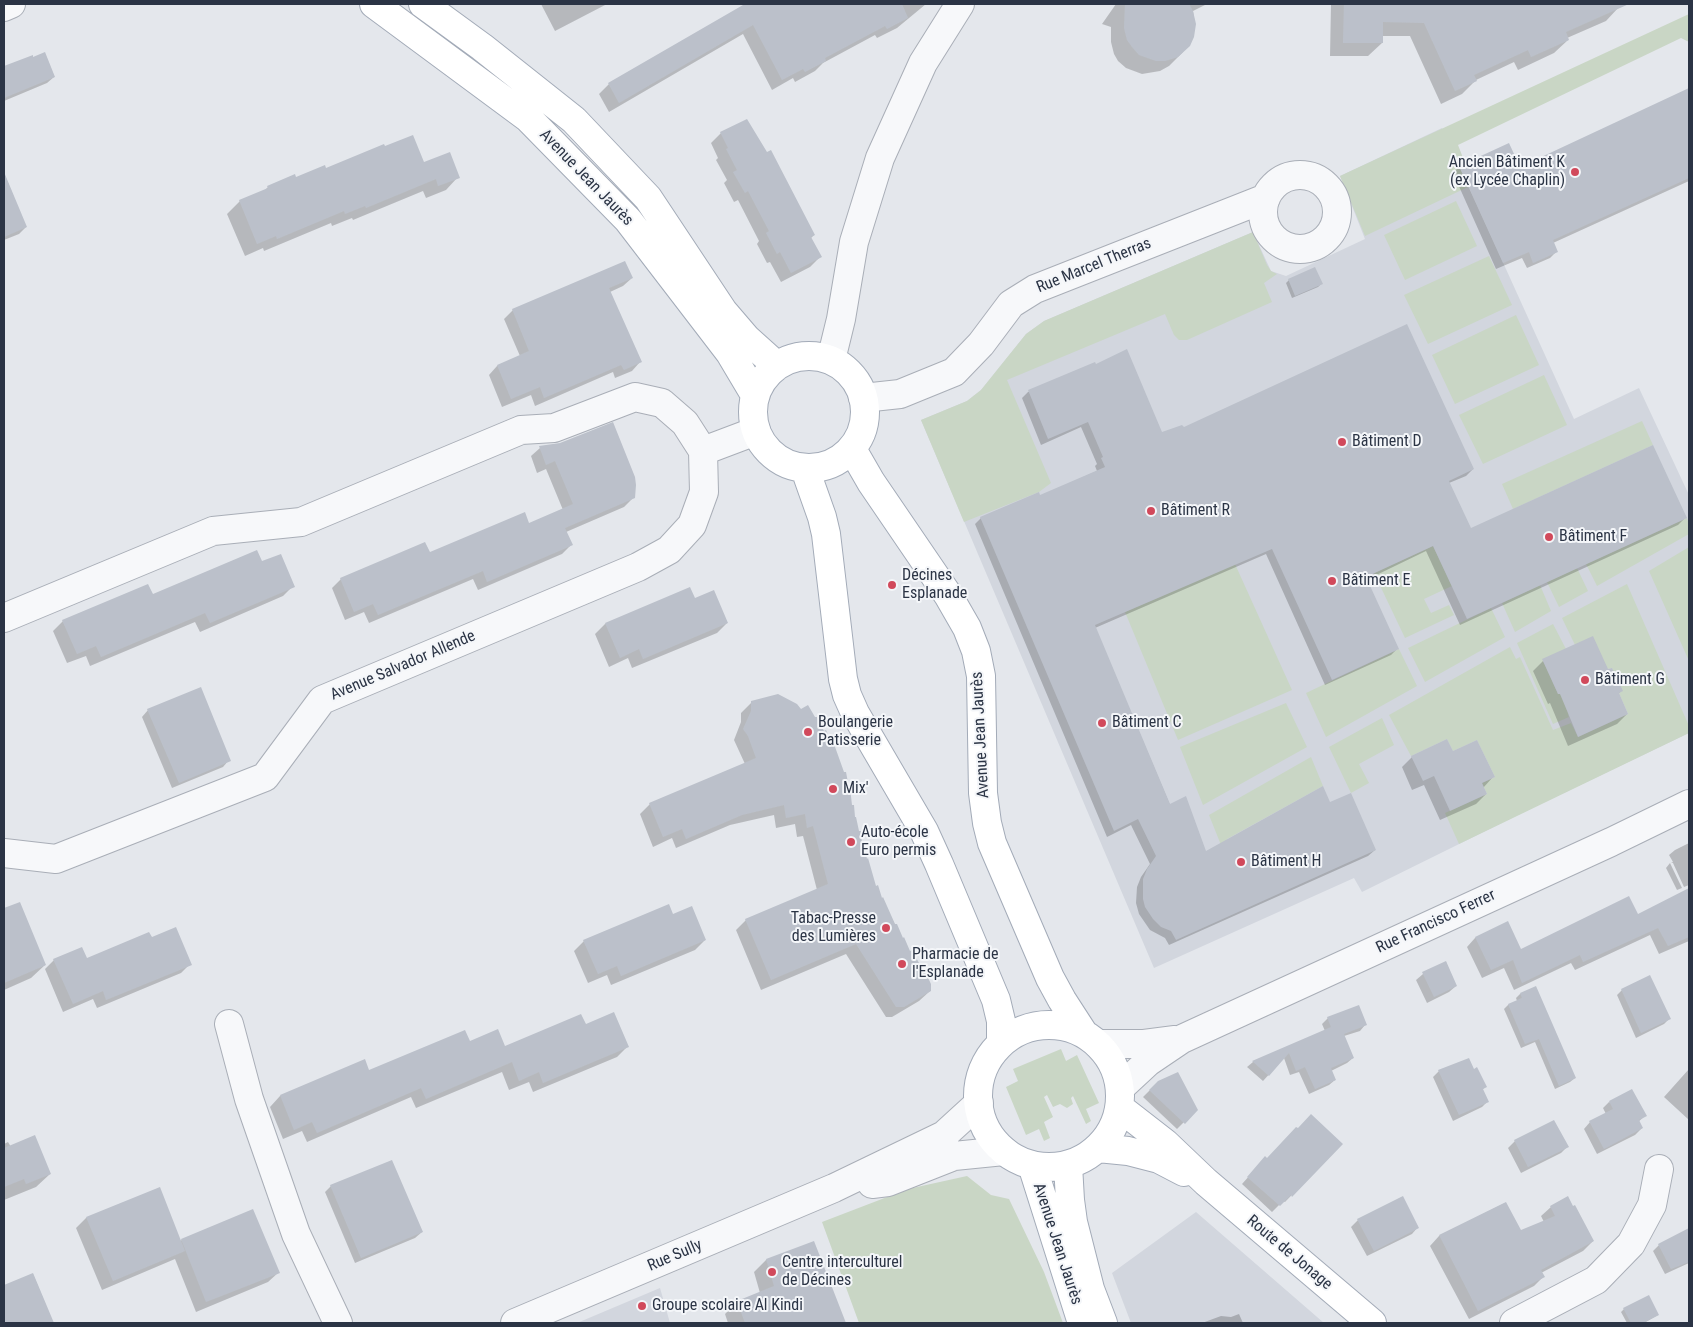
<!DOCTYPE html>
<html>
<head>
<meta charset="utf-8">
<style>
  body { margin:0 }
  #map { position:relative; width:1693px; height:1327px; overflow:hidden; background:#e4e7ec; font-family:"Roboto Condensed",sans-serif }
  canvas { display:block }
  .frame { position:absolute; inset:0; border:5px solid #2b3445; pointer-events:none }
</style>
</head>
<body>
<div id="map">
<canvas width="1693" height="1327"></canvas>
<div class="frame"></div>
</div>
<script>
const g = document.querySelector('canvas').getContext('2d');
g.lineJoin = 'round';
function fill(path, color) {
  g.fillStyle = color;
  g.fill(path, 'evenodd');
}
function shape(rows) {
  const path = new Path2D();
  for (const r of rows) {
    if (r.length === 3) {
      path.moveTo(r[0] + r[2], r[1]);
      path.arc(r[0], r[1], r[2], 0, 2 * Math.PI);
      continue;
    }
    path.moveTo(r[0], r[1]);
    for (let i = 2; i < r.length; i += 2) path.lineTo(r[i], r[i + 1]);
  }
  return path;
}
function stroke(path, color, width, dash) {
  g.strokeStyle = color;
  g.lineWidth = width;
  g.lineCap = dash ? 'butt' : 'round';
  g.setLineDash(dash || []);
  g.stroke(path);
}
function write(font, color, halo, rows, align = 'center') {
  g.font = font + ' "Roboto Condensed",sans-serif';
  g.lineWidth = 4;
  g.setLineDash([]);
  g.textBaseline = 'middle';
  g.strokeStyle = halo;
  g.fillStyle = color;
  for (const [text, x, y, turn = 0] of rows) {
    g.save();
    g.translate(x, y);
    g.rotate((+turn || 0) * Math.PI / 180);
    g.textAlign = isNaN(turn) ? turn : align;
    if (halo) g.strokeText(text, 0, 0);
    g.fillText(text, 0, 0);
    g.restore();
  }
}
fill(shape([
  [1442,128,1574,419,1639,388,1689,495,1689,733,1530,809,1362,892,1354,878,1154,968,921,420,967,401,981,390,1026,334,1044,321,1253,232,1271,271,1286,276,1365,239,1340,176],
  [1196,1212,1324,1323,1131,1323,1112,1273],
  [660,1288,670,1323,577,1323]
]), '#d2d6de');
fill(shape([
  [1689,14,1689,42,1681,38,1458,145,1465,163,1459,166,1468,187,1365,236,1340,176],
  [1456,201,1477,246,1405,280,1384,235],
  [1253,232,1267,265,1271,271,1277,274,1264,283,1272,302,1187,340,1179,340,1174,335,1165,314,1007,380,1051,483,1039,492,964,522,921,420,967,401,981,390,1026,334,1044,321],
  [1489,256,1512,305,1428,344,1404,295],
  [1516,315,1539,365,1455,404,1432,355],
  [1544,375,1567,425,1483,464,1459,415],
  [1642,421,1653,445,1513,509,1502,484],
  [1687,518,1689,525,1689,534,1597,586,1586,564],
  [1433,546,1452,586,1424,599,1431,613,1449,605,1454,615,1405,638,1374,573],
  [1689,547,1689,661,1649,571],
  [1235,564,1292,690,1178,740,1125,612],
  [1577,568,1588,591,1559,607,1547,582],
  [1627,584,1689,726,1689,733,1459,844,1445,813,1487,794,1482,783,1495,777,1477,740,1453,751,1447,739,1411,756,1389,715,1510,647,1516,659,1520,657,1553,730,1571,723,1578,737,1628,714,1619,693,1622,691,1612,668,1608,669,1575,645,1562,618],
  [1540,585,1551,611,1515,632,1502,603],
  [1491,608,1505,637,1425,682,1408,648],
  [1553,624,1566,649,1543,660,1558,694,1561,693,1570,713,1568,715,1569,717,1553,724,1517,643],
  [1399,649,1417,686,1326,737,1306,693],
  [1286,703,1307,747,1203,805,1180,747],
  [1382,718,1394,745,1359,764,1369,783,1351,793,1329,747],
  [1311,757,1323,786,1227,839,1223,850,1209,815],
  [1061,1049,1066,1061,1077,1055,1099,1103,1086,1109,1091,1121,1086,1124,1073,1096,1071,1098,1073,1104,1067,1108,1060,1104,1053,1107,1047,1095,1044,1097,1053,1117,1044,1122,1050,1138,1044,1141,1039,1129,1026,1135,1006,1087,1018,1081,1013,1069],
  [967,1176,991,1195,1009,1199,1044,1272,1063,1323,859,1323,822,1222,908,1189]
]), '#c9d6c5');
fill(shape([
  [541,4,607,4,555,31],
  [747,4,926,4,897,28,877,38,875,35,823,63,815,71,795,82,793,78,772,90,743,34,609,112,599,94,609,84],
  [1116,4,1207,4,1193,11,1195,24,1183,52,1169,66,1160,71,1142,74,1126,68,1118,61,1114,54,1111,42,1111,27,1102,24],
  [1331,4,1618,4,1619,7,1606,21,1567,38,1568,40,1554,53,1518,70,1514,62,1476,80,1462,94,1441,104,1410,36,1382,36,1382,43,1368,56,1330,56],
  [32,56,54,77,47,83,4,101,4,68],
  [1686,91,1689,97,1689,181,1553,243,1556,252,1550,258,1527,268,1522,258,1496,269,1453,173,1459,167,1519,168],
  [721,133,814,235,810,239,820,257,810,267,781,282,770,262,767,263,757,244,759,241,738,200,734,202,724,183,727,180,716,160,718,158,711,143],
  [424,163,458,177,446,190,426,198,423,191,353,220,352,218,332,226,331,223,264,251,263,248,245,256,227,214,240,201,263,192,268,187,325,169],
  [4,173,26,227,19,234,4,240],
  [632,278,623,286,610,292,640,362,632,371,615,378,613,372,535,406,531,395,502,407,489,375,497,366,520,356,504,319,513,310],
  [1289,280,1321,284,1318,287,1292,298,1286,283],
  [1095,364,1162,433,1183,429,1473,469,1466,476,1449,483,1471,530,1685,518,1678,525,1460,625,1426,551,1366,580,1397,649,1391,655,1325,685,1266,554,1095,628,1170,805,1205,853,1330,804,1375,850,1368,856,1169,945,1165,938,1150,930,1139,914,1136,903,1137,887,1141,877,1150,864,1131,825,1107,837,975,524,981,518,1039,497,1097,471,1095,466,1097,464,1081,427,1041,445,1022,398,1028,392],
  [540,448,634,497,624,507,566,532,571,545,562,554,478,590,473,579,369,623,364,612,345,620,332,588,341,579,529,525,563,510,546,469,537,473,531,456],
  [261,563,293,586,283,596,200,632,195,622,90,666,86,656,67,663,53,631,63,621],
  [690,589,694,600,727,623,717,633,632,668,628,658,609,667,595,634,605,624],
  [1543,661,1607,671,1621,691,1618,694,1627,714,1617,724,1568,746,1550,703,1548,704,1533,671],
  [752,702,854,818,861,847,875,887,930,991,919,1001,892,1017,886,1017,846,954,761,990,736,930,746,920,817,890,803,836,797,837,795,824,776,828,774,815,730,825,676,848,672,838,653,847,640,814,650,804,745,764,734,740,741,722,741,713],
  [148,710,229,760,223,767,172,788,142,717],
  [1452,752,1493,777,1483,788,1486,794,1476,804,1440,820,1424,785,1412,790,1402,767,1412,757],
  [1689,843,1689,885,1684,887,1673,863,1671,863,1673,862,1669,855,1675,850],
  [1670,863,1682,888,1677,890,1666,868],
  [1680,894,1689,912,1689,941,1659,954,1650,935,1575,970,1571,963,1514,990,1504,968,1482,978,1467,947,1475,938,1508,923,1520,950,1638,916],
  [19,903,45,965,31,978,4,990,4,910],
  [673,916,705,940,695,950,611,985,607,975,588,983,574,951,584,941],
  [151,939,190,964,181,973,97,1008,93,999,63,1012,45,969,54,960,87,960],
  [1446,962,1456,986,1449,992,1427,1003,1416,980,1423,974],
  [1535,988,1575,1078,1570,1082,1555,1089,1535,1042,1521,1048,1504,1009,1508,1005,1517,1001,1516,998,1520,994],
  [1622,990,1669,1019,1664,1024,1636,1038,1617,995],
  [1328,1018,1365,1025,1360,1031,1344,1036,1353,1058,1347,1063,1331,1071,1335,1080,1329,1085,1309,1094,1299,1072,1290,1075,1284,1058,1263,1081,1247,1067,1253,1062,1325,1031,1322,1024],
  [585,1026,627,1047,617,1057,533,1092,529,1082,509,1090,502,1072,416,1108,411,1097,307,1142,302,1131,283,1139,270,1107,280,1096,364,1061,368,1072,469,1043,504,1048],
  [1689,1069,1689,1120,1664,1097],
  [1473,1070,1485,1087,1482,1090,1488,1101,1482,1107,1453,1121,1433,1077,1439,1071],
  [1158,1082,1196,1110,1177,1129,1143,1097],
  [1609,1102,1645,1116,1638,1122,1642,1128,1635,1135,1597,1154,1584,1129,1590,1122,1606,1114,1603,1108],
  [1515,1141,1567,1147,1561,1153,1521,1173,1508,1148],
  [8,1142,11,1147,50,1174,36,1187,4,1200,4,1144],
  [1341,1144,1285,1202,1283,1201,1272,1212,1242,1184,1259,1165,1267,1159],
  [331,1186,422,1232,415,1238,355,1263,325,1192],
  [160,1189,180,1241,182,1240,279,1272,268,1282,196,1312,175,1259,102,1290,76,1228,86,1218],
  [1402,1197,1418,1227,1412,1234,1367,1256,1351,1227,1358,1220],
  [1505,1203,1520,1232,1544,1222,1541,1216,1551,1207,1593,1241,1583,1251,1541,1273,1543,1277,1534,1286,1469,1319,1430,1246,1439,1236],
  [1689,1229,1689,1263,1665,1274,1653,1251,1659,1245],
  [813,1243,845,1323,728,1323,725,1314,737,1302,760,1293,754,1272,766,1260],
  [33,1274,53,1323,4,1323,4,1286],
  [1624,1309,1658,1315,1644,1323,1627,1323,1621,1312],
  [1239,1314,1243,1323,1202,1323,1221,1316,1231,1317]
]), '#0003');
fill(shape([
  [742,4,902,4,908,18,887,29,885,26,825,58,826,61,805,72,803,69,782,80,753,25,619,103,608,83,743,5],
  [1125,4,1189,4,1193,11,1196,24,1194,37,1190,46,1178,57,1165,61,1156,61,1139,55,1132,47,1127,40,1124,28],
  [1344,4,1629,4,1566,32,1569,40,1531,57,1528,50,1474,75,1477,81,1455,91,1424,23,1383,22,1383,43,1343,43],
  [45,52,55,77,4,98,4,66,33,55,33,57],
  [1689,88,1689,178,1553,240,1558,252,1533,263,1529,252,1503,263,1459,166,1509,143,1520,167],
  [747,119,767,152,771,150,815,235,811,237,822,257,791,273,780,252,777,254,766,233,769,231,748,191,745,193,733,172,737,170,726,149,728,148,720,132],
  [413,135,424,162,450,152,460,178,438,186,436,179,366,208,365,206,345,214,344,211,277,239,276,236,257,244,239,200,268,188,267,186,295,174,296,177,325,165,326,168,384,144,385,146],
  [4,172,27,227,4,237],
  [625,261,633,278,609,288,642,362,624,370,621,365,544,398,540,387,511,399,497,365,529,351,512,309],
  [1315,267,1323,284,1295,296,1288,279],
  [1407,324,1474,469,1449,481,1471,528,1653,445,1687,518,1467,619,1433,546,1366,577,1399,649,1332,680,1272,549,1095,625,1170,804,1186,796,1206,851,1323,786,1330,802,1351,793,1376,850,1176,940,1171,931,1161,927,1153,919,1145,907,1143,899,1143,879,1147,869,1156,856,1138,819,1114,831,980,517,1039,492,1040,495,1105,467,1101,458,1103,457,1088,422,1048,439,1028,390,1095,362,1096,364,1127,349,1162,432,1182,425,1184,427],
  [613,422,635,477,636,485,635,498,565,528,573,545,487,582,483,571,378,615,373,604,354,612,340,578,425,542,430,552,525,512,529,523,573,504,555,461,546,465,539,446,560,443],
  [257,550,262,561,281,554,295,587,210,623,205,613,101,657,96,646,77,654,62,620,148,584,153,594],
  [690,587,695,598,714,590,728,623,643,659,639,649,620,658,605,623],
  [1593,636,1608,669,1612,668,1623,691,1619,693,1628,714,1578,737,1560,694,1558,694,1542,659],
  [201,687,231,761,179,783,147,709],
  [778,694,797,704,801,709,808,705,815,717,817,717,824,731,826,730,833,745,834,744,844,772,846,772,849,788,850,788,852,805,854,805,855,817,856,817,859,831,861,831,862,845,864,844,867,859,868,858,876,886,878,885,882,898,883,897,895,924,897,924,903,938,904,937,910,951,912,950,919,963,921,963,931,984,931,991,904,1007,896,1007,856,944,771,980,745,919,828,884,813,826,807,828,805,814,786,818,784,805,742,815,686,839,682,829,663,837,649,803,756,758,748,736,743,729,751,711,751,701],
  [1447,739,1453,751,1477,740,1495,777,1482,783,1487,794,1450,811,1434,776,1423,781,1411,756],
  [1689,888,1689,937,1668,946,1658,928,1583,962,1580,955,1522,983,1513,960,1491,970,1475,937,1508,921,1521,949,1629,896,1638,914],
  [20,902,46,965,4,983,4,908],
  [669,904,673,914,692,906,706,940,621,976,617,966,598,974,583,940],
  [176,927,192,965,106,1000,103,991,73,1004,53,959,82,947,87,958,149,932,152,937],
  [1446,961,1457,986,1434,997,1422,972],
  [1650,975,1671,1019,1641,1033,1621,989],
  [1536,986,1576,1078,1559,1086,1539,1039,1525,1044,1508,1004,1522,998,1520,993],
  [1359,1005,1367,1025,1344,1034,1354,1058,1331,1068,1336,1080,1315,1089,1305,1067,1296,1071,1289,1053,1269,1076,1252,1061,1331,1027,1327,1017],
  [614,1012,629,1047,543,1083,539,1072,519,1081,512,1062,426,1099,421,1088,317,1133,312,1122,294,1130,280,1095,365,1059,369,1070,465,1030,470,1041,498,1029,505,1046,581,1014,586,1024],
  [1469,1058,1474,1069,1477,1067,1487,1087,1483,1089,1489,1102,1459,1115,1438,1070],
  [1178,1072,1198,1110,1185,1124,1149,1090,1158,1081],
  [1632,1089,1647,1116,1639,1120,1643,1128,1604,1149,1589,1121,1613,1109,1609,1101],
  [1311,1114,1343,1144,1292,1197,1291,1195,1280,1206,1247,1177,1265,1156,1267,1158,1296,1127,1298,1128],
  [1554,1120,1569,1147,1528,1167,1514,1140],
  [35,1135,51,1174,26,1184,24,1179,4,1187,4,1148],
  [392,1160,423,1232,361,1258,330,1185],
  [160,1187,185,1251,113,1281,86,1217],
  [1403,1196,1419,1228,1374,1251,1357,1219],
  [1568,1196,1573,1206,1575,1205,1594,1241,1541,1270,1545,1277,1478,1311,1439,1235,1506,1202,1521,1230,1555,1216,1550,1206],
  [253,1209,280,1273,206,1302,181,1239],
  [1689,1228,1689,1262,1671,1269,1658,1244],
  [814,1241,846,1323,745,1323,737,1301,774,1286,766,1259],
  [33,1273,54,1323,4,1323,4,1285],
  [1649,1295,1659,1315,1643,1323,1631,1323,1623,1308]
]), '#bbc0ca');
const minor = shape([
  [4,7,11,4],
  [1300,212,37],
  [831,360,841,319,854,242,880,158,923,63,960,4],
  [863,398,900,394,954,372,981,344,1011,304,1035,289,1266,198],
  [4,618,213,531,301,522,521,430,554,428,635,397,662,403,685,423,703,451],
  [4,853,56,859,265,777,322,700,638,567,669,550,692,525,704,492,703,451,756,431],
  [229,1024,249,1099,296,1234,338,1323],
  [1098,1044,1144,1044,1175,1040],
  [1120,1088,1148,1062,1182,1039,1611,842,1689,804],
  [872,1184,888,1182,954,1156,1004,1151],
  [515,1323,834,1188,944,1135,979,1103],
  [1514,1323,1596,1280,1631,1244,1652,1205,1659,1169]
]);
const major = shape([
  [374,4,528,118,628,220,730,353,755,395],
  [423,4,482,47,574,120,648,198,723,311,747,339,777,366],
  [809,412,56],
  [852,449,871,482,948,595,967,628,976,651,981,676,983,793,987,823,992,843,1050,978,1062,1000,1084,1034],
  [805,469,822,517,826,534,843,679,847,695,855,713,924,831,939,864,996,1000,1001,1021,1001,1043],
  [1049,1096,71],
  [1120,1108,1165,1143,1206,1182,1372,1323],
  [1098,1148,1128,1151,1159,1159,1184,1172],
  [1032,1165,1082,1323],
  [1068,1165,1070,1200,1073,1222,1090,1289,1103,1323]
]);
stroke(minor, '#a9aeb7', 30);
stroke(major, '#a3abb8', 30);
stroke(minor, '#f7f8fa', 28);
stroke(major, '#fff', 28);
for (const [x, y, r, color] of [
  [1575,172,5,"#d1495b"],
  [1342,442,5,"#d1495b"],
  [1151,511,5,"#d1495b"],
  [1549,537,5,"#d1495b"],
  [1332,581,5,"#d1495b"],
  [892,585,5,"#d1495b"],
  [1585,680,5,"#d1495b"],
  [1102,723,5,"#d1495b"],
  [808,732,5,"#d1495b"],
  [833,789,5,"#d1495b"],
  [851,842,5,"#d1495b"],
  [1241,862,5,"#d1495b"],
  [886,928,5,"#d1495b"],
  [902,964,5,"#d1495b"],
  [772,1272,5,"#d1495b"],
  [642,1306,5,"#d1495b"]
]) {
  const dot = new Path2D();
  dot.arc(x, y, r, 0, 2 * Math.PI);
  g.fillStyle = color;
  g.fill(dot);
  stroke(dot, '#f4f6f9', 2);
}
write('16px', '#2b3445', '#f4f6f9', [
  ["Ancien Bâtiment K",1565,163,"right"],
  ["(ex Lycée Chaplin)",1565,181,"right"],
  ["Bâtiment D",1352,442],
  ["Bâtiment R",1161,511],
  ["Bâtiment F",1559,537],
  ["Décines",902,576],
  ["Esplanade",902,594],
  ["Bâtiment E",1342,581],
  ["Bâtiment G",1595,680],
  ["Boulangerie",818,723],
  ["Patisserie",818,741],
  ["Bâtiment C",1112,723],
  ["Mix'",843,789],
  ["Auto-école",861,833],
  ["Euro permis",861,851],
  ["Bâtiment H",1251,862],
  ["Tabac-Presse",876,919,"right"],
  ["des Lumières",876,937,"right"],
  ["Pharmacie de",912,955],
  ["l'Esplanade",912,973],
  ["Centre interculturel",782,1263],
  ["de Décines",782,1281],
  ["Groupe scolaire Al Kindi",652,1306]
], 'left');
write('16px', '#2b3445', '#f4f6f9', [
  ["Avenue Jean Jaurès",586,178,46],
  ["Rue Marcel Therras",1094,266,-22],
  ["Avenue Salvador Allende",403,666,-23],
  ["Avenue Jean Jaurès",981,735,-93],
  ["Rue Francisco Ferrer",1436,922,-25],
  ["Avenue Jean Jaurès",1057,1244,72],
  ["Route de Jonage",1289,1253,40],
  ["Rue Sully",675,1256,-23]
]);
</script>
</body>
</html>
